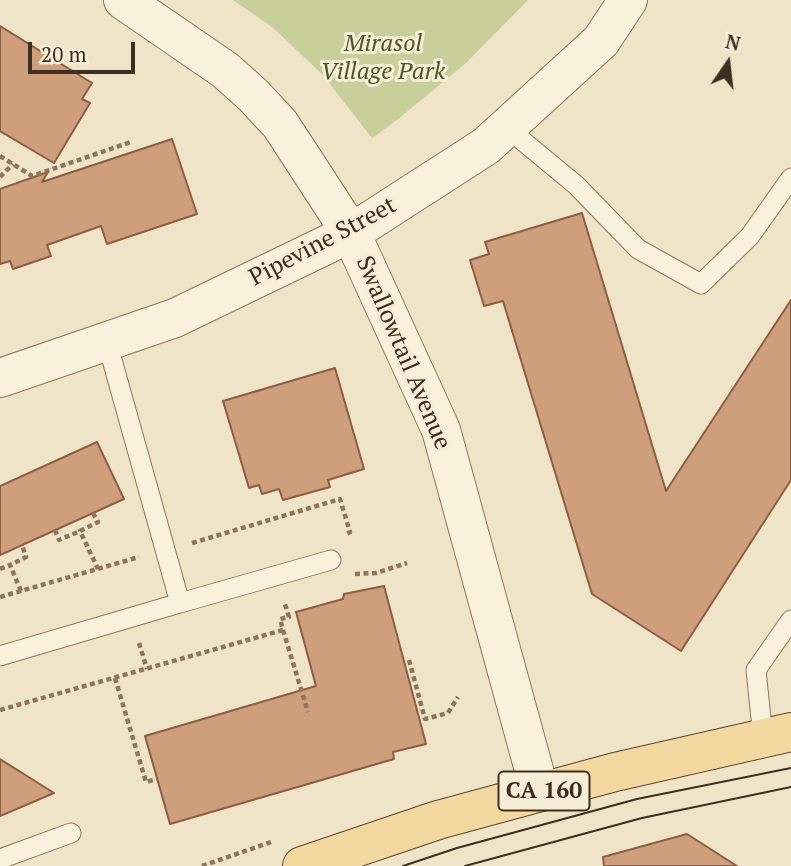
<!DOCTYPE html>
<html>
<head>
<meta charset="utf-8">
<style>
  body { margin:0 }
  #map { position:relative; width:791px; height:866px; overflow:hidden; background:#f0e4c8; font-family:"PT Serif",serif }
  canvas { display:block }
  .north { position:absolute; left:693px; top:28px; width:70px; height:70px; -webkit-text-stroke:5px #f7eed8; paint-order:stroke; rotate:14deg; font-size:19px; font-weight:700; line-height:28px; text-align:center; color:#3d2e20 }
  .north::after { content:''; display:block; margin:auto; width:24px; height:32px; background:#3d2e20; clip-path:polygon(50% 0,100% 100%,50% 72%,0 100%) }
  .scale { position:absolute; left:28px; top:42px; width:107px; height:32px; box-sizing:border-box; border:4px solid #3d2e20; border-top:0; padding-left:9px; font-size:21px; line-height:24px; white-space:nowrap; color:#3d2e20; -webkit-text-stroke:5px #f7eed8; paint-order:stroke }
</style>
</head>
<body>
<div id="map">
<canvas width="791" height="866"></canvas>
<div class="north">N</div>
<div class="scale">20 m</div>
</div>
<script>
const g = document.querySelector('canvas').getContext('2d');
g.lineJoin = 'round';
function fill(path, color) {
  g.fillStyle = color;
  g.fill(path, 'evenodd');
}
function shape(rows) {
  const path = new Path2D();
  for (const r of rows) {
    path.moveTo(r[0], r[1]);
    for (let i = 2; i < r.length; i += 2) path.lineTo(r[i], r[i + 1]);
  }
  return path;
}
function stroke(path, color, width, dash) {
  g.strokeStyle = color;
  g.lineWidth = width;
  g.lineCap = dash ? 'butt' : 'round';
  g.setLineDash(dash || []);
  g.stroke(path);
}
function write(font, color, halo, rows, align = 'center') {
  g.font = font + ' "PT Serif",serif';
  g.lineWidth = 6;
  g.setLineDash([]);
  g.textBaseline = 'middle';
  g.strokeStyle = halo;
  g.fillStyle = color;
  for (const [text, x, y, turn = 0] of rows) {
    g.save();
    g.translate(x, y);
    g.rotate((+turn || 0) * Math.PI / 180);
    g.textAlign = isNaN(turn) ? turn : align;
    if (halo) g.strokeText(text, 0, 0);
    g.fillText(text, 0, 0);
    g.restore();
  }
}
fill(shape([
  [233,0,528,0,466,63,397,120,372,138,322,74,272,27]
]), '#c9cf9b');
const building = shape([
  [0,26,92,83,82,99,90,103,54,163,0,131,0,26],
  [172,139,197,214,107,244,101,226,47,245,51,256,13,269,10,261,0,264,0,189,48,172,42,182,172,139],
  [582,213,666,491,791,300,791,480,681,651,592,594,503,301,484,306,470,260,489,254,485,242,582,213],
  [335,368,364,469,328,480,330,487,283,500,279,489,262,494,259,485,249,488,223,401,335,368],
  [97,442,124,499,0,555,0,486,97,442],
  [384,586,426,744,393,752,394,759,170,824,145,736,316,686,296,612,343,599,344,594,384,586],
  [0,759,54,793,0,816,0,759],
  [687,834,737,866,604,866,603,857,687,834]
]);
fill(building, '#cf9f7d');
stroke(building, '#8d5f41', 2);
const lane = shape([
  [507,128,576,185,638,249,701,284,750,236,791,178],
  [107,342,180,603,331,560],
  [0,656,180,603],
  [763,738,756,670,791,620],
  [0,859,71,833]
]);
const street = shape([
  [123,0,225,70,253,95,280,124,351,233,441,430,540,792],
  [0,378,175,318,351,233,486,146,601,41,628,0]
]);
const primary = shape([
  [302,866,438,820,615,772,791,732]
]);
stroke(lane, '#8d765c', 21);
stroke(street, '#8d765c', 40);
stroke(primary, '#5b4430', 40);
stroke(shape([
  [0,156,32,176,131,142],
  [0,177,13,164],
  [93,513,98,522,80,531,98,569],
  [55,530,59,540,80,531],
  [192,543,340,499,350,532,345,535],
  [0,569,10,565],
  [355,574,376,573,407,563],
  [21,591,10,565,26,557,22,545],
  [0,597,139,557],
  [283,630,308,712],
  [139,643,147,669],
  [409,660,425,719,448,713,458,697],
  [115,678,146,782,157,779],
  [0,710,283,630,280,619,289,617,284,601],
  [202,866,274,841]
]), '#8d765c', 4.5, [5, 3.5]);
stroke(lane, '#faf1dc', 19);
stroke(street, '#faf1dc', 38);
stroke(primary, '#f3d9a0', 38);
stroke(shape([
  [403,866,457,848,637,799,791,768],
  [465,866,642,818,791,787]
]), '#3d2e20', 2);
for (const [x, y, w] of [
  [544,791,91]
]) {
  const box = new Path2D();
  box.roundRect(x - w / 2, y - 19.5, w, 39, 5);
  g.fillStyle = '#f7eed8';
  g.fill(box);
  stroke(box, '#3d2e20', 2);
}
write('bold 23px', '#3d2e20', null, [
  ["CA 160",544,791]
]);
write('italic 24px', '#4d5a26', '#f7eed8', [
  ["Mirasol",383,44],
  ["Village Park",383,72]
]);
write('24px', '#3d2e20', '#f7eed8', [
  ["Pipevine Street",323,242,-28],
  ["Swallowtail Avenue",403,353,67]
]);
</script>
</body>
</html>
